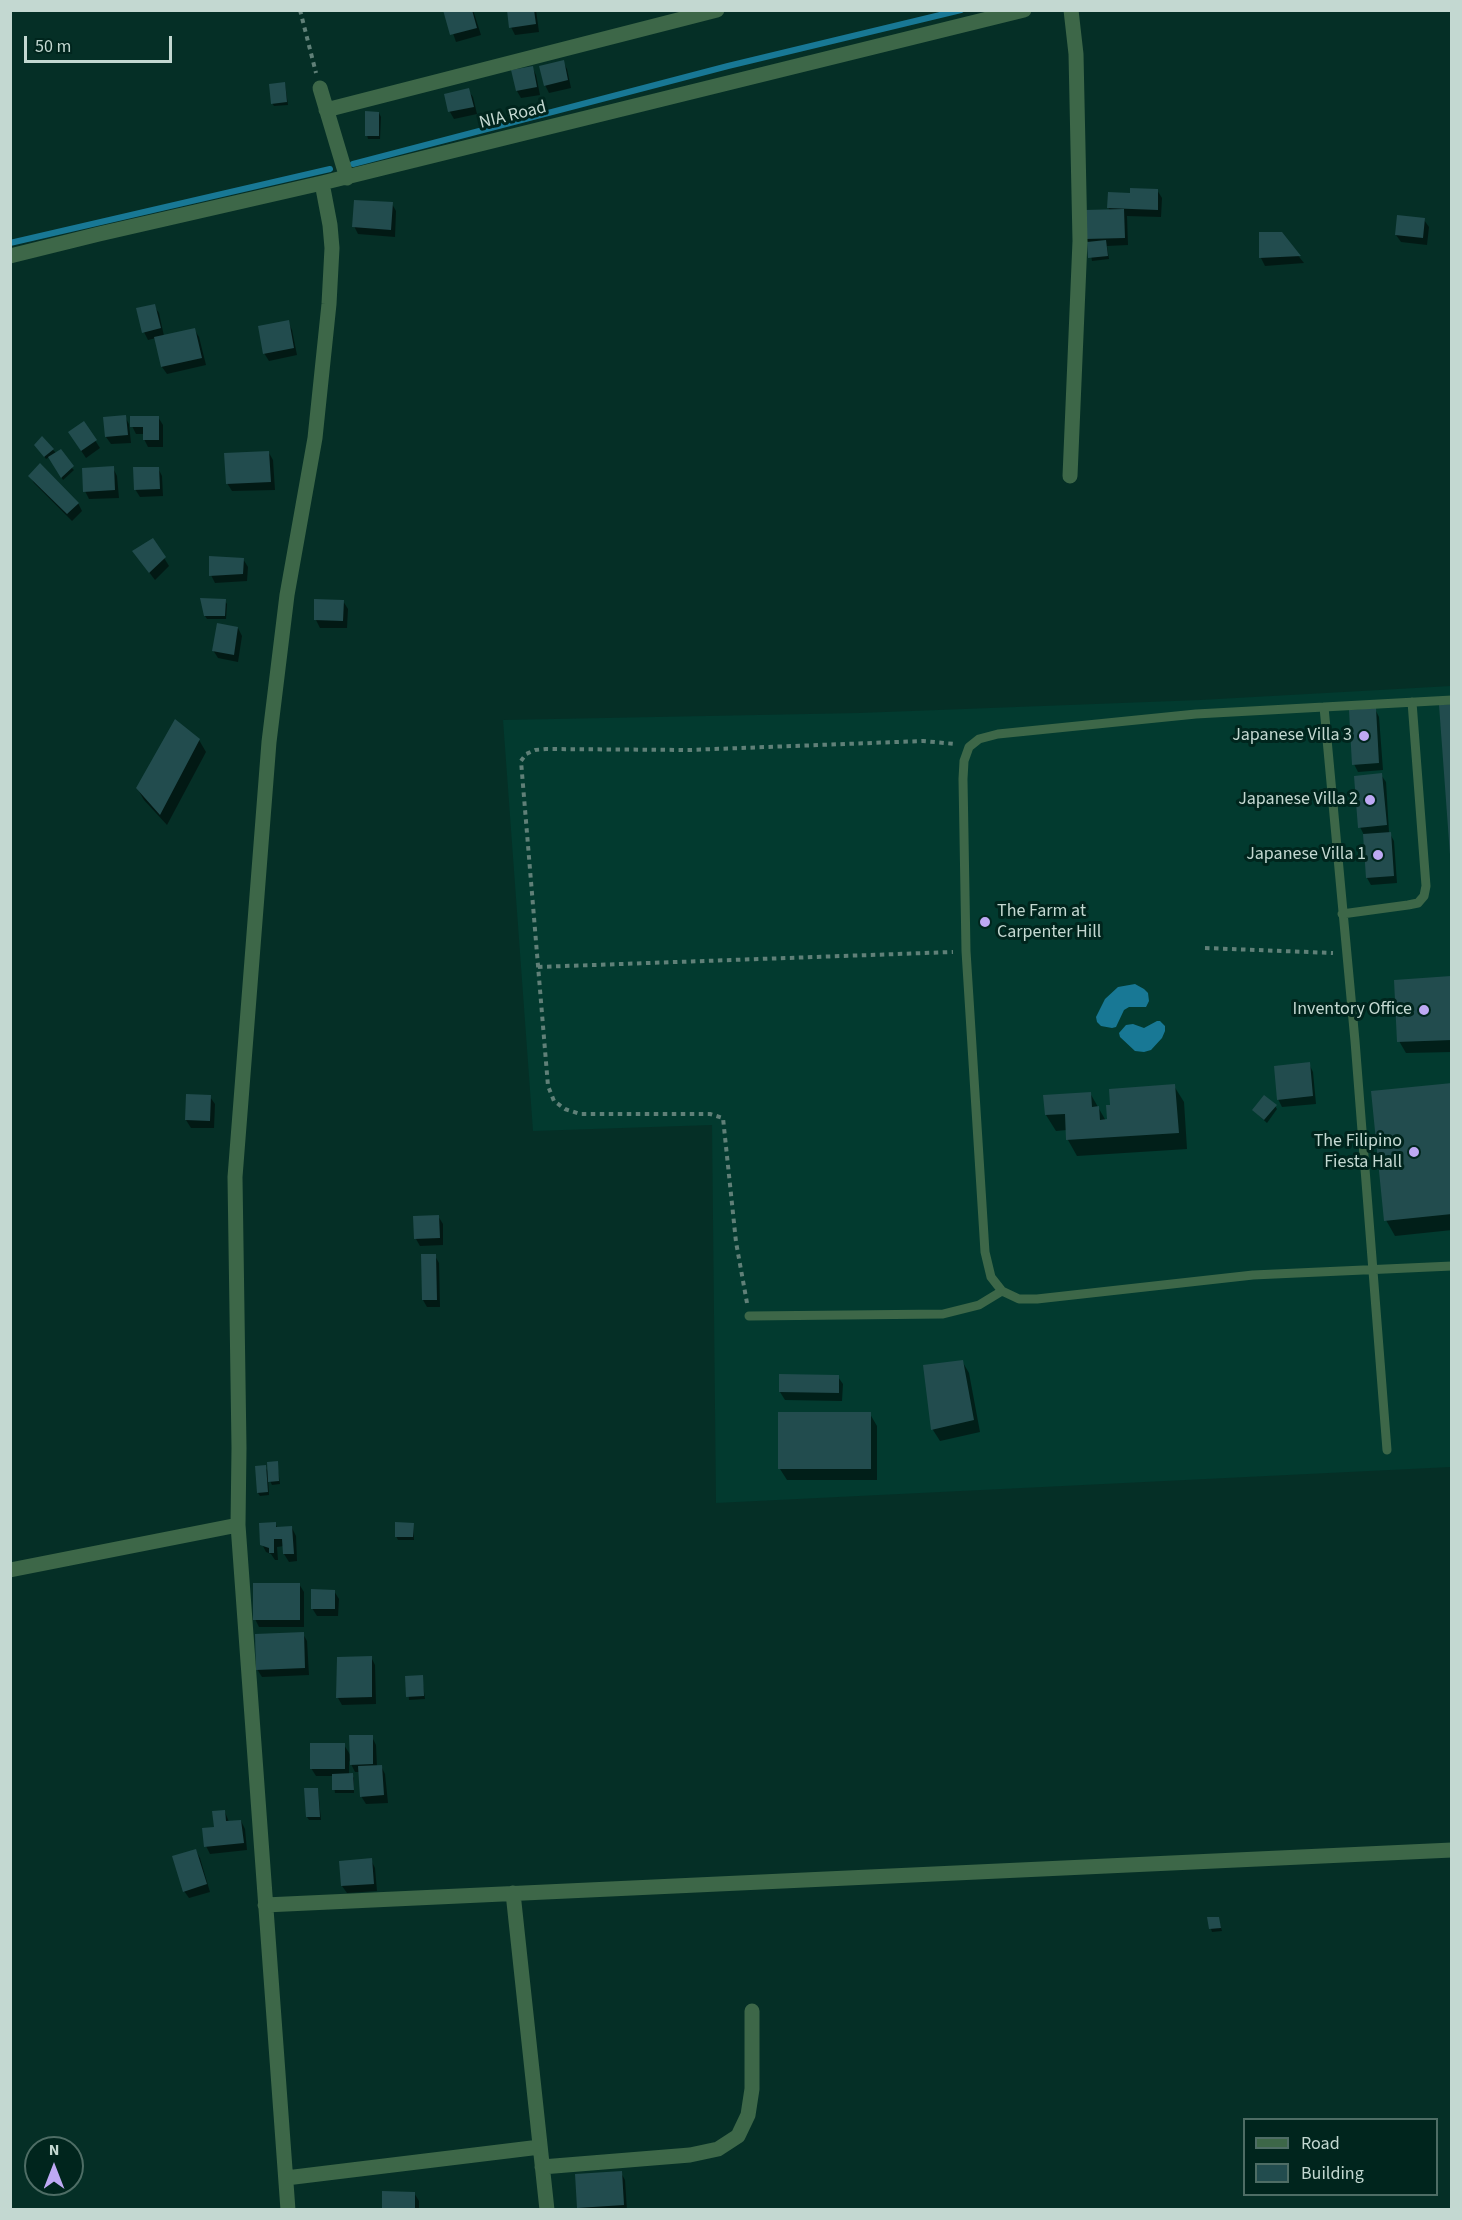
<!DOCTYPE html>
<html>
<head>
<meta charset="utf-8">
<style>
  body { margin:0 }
  #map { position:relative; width:1462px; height:2220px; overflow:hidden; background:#052f26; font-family:"Source Sans 3",sans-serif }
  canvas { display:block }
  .frame { position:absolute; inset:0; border:12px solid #c3d8d1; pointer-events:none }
  .legend { position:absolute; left:1243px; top:2118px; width:195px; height:78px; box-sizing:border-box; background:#00251d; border:2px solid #4e6d65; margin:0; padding:8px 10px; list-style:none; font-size:18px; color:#c3d8d1 }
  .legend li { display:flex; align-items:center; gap:12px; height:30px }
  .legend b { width:30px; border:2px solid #4e6d65 }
  .north { position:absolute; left:24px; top:2136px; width:60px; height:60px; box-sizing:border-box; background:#00251d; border:2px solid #4e6d65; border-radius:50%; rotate:0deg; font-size:16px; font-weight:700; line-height:24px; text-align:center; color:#c3d8d1 }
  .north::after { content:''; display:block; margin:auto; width:21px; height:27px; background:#bea9f4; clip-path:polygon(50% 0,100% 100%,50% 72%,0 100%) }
  .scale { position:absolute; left:24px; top:36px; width:148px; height:27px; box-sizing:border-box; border:3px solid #c3d8d1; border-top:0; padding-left:8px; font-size:18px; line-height:21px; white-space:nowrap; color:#c3d8d1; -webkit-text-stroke:4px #00251d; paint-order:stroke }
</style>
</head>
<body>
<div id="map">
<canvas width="1462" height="2220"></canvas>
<div class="frame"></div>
<ul class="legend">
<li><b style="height:8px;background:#3d6748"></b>Road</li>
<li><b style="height:16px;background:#224c4e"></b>Building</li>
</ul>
<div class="north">N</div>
<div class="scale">50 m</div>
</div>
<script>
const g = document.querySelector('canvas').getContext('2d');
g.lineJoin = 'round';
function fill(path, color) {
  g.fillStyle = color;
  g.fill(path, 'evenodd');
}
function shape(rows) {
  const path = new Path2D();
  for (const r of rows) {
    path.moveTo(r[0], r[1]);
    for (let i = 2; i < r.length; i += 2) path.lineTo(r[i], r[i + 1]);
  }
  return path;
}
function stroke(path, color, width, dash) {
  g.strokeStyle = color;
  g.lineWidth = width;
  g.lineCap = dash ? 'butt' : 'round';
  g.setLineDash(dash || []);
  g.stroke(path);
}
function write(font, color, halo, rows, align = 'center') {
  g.font = font + ' "Source Sans 3",sans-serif';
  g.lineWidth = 6;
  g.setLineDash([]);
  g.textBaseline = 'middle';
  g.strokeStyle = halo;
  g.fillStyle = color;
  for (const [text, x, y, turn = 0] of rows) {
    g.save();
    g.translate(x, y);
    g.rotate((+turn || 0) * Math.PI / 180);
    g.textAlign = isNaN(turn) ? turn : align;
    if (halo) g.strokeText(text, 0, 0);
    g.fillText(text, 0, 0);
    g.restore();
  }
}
fill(shape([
  [1451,686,1451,1467,716,1503,712,1125,533,1131,503,720,859,713,1200,700]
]), '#023a2f');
fill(shape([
  [1135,984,1144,989,1148,993,1149,1001,1146,1007,1129,1007,1124,1010,1116,1027,1112,1028,1101,1026,1097,1022,1096,1017,1105,999,1118,987],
  [1157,1021,1160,1021,1165,1026,1165,1031,1162,1038,1151,1050,1144,1052,1135,1051,1120,1037,1119,1033,1126,1025,1133,1024,1144,1028]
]), '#187895');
fill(shape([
  [445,10,473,10,481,35,456,42],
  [508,10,536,10,539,32,515,35,511,27],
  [563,62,567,69,571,88,549,93,545,85],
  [532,67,536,75,540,95,521,98,517,91,513,71],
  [285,84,288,105,274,106,272,103],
  [468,90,473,97,477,114,454,119,450,112,446,95],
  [379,113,381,117,380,139,368,139,367,135],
  [1157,190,1162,198,1161,217,1127,216,1128,245,1107,246,1109,259,1092,261,1089,243,1086,239,1110,211,1108,207,1131,195],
  [392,204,396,211,395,237,358,234,354,226],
  [1424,220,1429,227,1427,245,1401,242,1396,235],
  [1261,234,1281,234,1304,263,1265,266,1261,258],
  [154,306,159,313,164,336,194,329,199,337,206,365,167,374,162,367,156,338,148,340,144,332],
  [288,322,292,330,297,355,269,361,264,353],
  [125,417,129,424,131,443,111,444,106,437],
  [158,417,163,425,163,447,148,447,144,439,144,434,136,434,132,426],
  [84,423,100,448,86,458,74,440],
  [38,448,53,450,74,470,63,480,49,457,46,459],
  [269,453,273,460,275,490,232,491,227,483],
  [113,468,117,476,119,498,89,499,85,491],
  [158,468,162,476,163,496,140,497,135,489],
  [30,476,78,503,82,511,72,521,34,483],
  [153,540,169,566,155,580,139,559],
  [243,559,248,567,247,581,215,583,211,575],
  [316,600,343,601,348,609,347,628,320,628,316,620],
  [225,601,227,604,226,619,207,619,205,616],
  [238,628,242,636,238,662,218,658,213,650],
  [1375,709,1379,717,1383,770,1358,772,1354,764],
  [199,740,206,752,167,825,144,800,137,788],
  [1381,775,1386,782,1389,832,1394,841,1397,883,1371,885,1367,878,1364,835,1360,827],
  [1451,978,1452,1052,1406,1053,1399,1041],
  [1309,1064,1313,1072,1316,1104,1282,1107,1278,1099],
  [1452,1085,1452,1230,1395,1236,1386,1220],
  [1174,1086,1184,1102,1187,1149,1077,1156,1068,1140,1067,1130,1056,1131,1046,1115,1090,1093,1106,1121],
  [210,1097,215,1104,214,1128,191,1128,186,1120],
  [1275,1106,1277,1109,1267,1123,1254,1111],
  [438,1216,443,1224,443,1245,420,1246,416,1239],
  [435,1256,439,1263,440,1307,427,1307,423,1300],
  [962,1361,969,1373,980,1432,940,1441,933,1430,925,1367],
  [838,1377,843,1384,842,1401,785,1400,780,1392],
  [870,1414,877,1426,877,1480,787,1480,780,1469],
  [277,1463,280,1484,272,1485,268,1477,269,1495,260,1496,258,1493,265,1467,270,1474],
  [275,1523,278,1529,292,1528,296,1536,297,1561,289,1562,284,1554,284,1546,277,1547,278,1560,275,1560,271,1554,266,1552,262,1544],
  [413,1524,414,1540,398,1540,396,1536],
  [299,1584,304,1592,304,1627,259,1627,255,1619],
  [334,1591,339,1599,338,1616,317,1616,312,1608],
  [303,1634,307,1641,309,1675,262,1677,257,1669],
  [371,1657,375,1665,376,1704,342,1705,338,1698],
  [407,1677,422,1677,425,1699,409,1700],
  [372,1737,376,1745,377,1767,381,1766,385,1774,388,1803,366,1804,361,1796,360,1772,355,1772,349,1760,349,1775,352,1775,354,1778,354,1793,335,1793,333,1776,316,1776,311,1768,344,1745,351,1756],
  [318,1789,321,1820,309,1820,307,1817],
  [225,1812,229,1822,241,1821,245,1829,247,1850,210,1854,206,1846],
  [196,1851,200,1858,210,1892,189,1898,184,1891],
  [371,1860,375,1868,377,1891,347,1893,342,1886],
  [1218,1918,1222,1931,1212,1932,1211,1929],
  [621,2173,625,2180,627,2210,579,2210,578,2208],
  [414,2193,419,2201,419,2210,383,2210]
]), '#0007');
stroke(shape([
  [353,164,728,66,961,10],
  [10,243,330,169]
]), '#187895', 6);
fill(shape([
  [443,10,472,10,477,28,450,35],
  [507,10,534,10,536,24,509,28],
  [564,60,568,80,544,86,539,66],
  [533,66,537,87,516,91,511,70],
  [285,82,287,102,271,104,269,84],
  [469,88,474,107,448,112,444,94],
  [365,111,379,112,379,136,365,136],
  [1130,188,1158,189,1158,210,1107,208,1108,192,1130,193],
  [354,200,393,202,391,230,352,227],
  [1124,209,1125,238,1085,239,1084,210],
  [1397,215,1425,218,1423,238,1395,235],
  [1259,232,1282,232,1301,256,1259,258],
  [1106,240,1108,256,1088,258,1087,242],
  [155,304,161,328,142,333,136,308],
  [289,320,294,348,263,354,258,326],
  [195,328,202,358,161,367,154,337],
  [126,415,128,435,105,437,103,417],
  [130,416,159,416,159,440,143,440,143,427,130,427],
  [84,421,97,440,81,451,68,432],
  [42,436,54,449,44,457,34,445],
  [61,449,74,466,61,478,48,457],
  [269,451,271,482,226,484,224,453],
  [40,463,79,503,67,514,28,476],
  [114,466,115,490,83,492,82,468],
  [133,467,159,467,160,489,134,490],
  [153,538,166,557,149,573,132,551],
  [209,556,244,558,243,574,209,576],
  [200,598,226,599,225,616,204,616],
  [314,599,344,600,343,621,314,620],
  [217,623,238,627,234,655,212,651],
  [1452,704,1452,855,1450,855,1439,705],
  [1376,708,1379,763,1352,765,1349,710],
  [175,719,200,739,160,815,136,788],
  [1382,773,1387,825,1358,828,1354,776],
  [1391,832,1394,876,1366,878,1363,834],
  [1451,976,1452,1040,1397,1042,1394,980],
  [1310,1062,1313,1096,1277,1100,1274,1066],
  [1452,1083,1452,1214,1384,1221,1371,1091],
  [1175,1084,1179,1133,1066,1140,1065,1114,1045,1115,1043,1095,1091,1092,1092,1107,1099,1106,1100,1120,1107,1119,1106,1105,1110,1105,1109,1089],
  [186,1094,211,1095,210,1121,185,1120],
  [1264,1095,1277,1105,1264,1120,1252,1110],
  [439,1215,440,1238,414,1239,413,1216],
  [421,1254,436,1254,437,1300,422,1300],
  [963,1360,974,1420,931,1430,923,1365],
  [779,1374,839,1375,839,1393,779,1392],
  [778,1412,871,1412,871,1469,778,1469],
  [278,1461,279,1481,268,1482,267,1462],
  [266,1465,268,1492,257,1493,255,1466],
  [276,1522,276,1527,292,1526,294,1554,283,1554,282,1539,274,1539,274,1553,269,1553,269,1548,260,1545,259,1523],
  [395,1522,414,1523,413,1537,395,1537],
  [253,1583,300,1583,300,1620,253,1620],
  [311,1589,335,1590,335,1609,311,1609],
  [304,1632,305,1668,256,1670,255,1634],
  [372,1656,372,1697,336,1698,337,1657],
  [423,1675,424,1696,406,1697,405,1676],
  [349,1735,373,1735,373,1764,350,1765],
  [310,1743,345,1743,345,1769,310,1769],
  [382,1765,384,1795,360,1797,358,1766],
  [353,1773,354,1790,332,1790,332,1774],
  [304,1788,318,1788,320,1817,306,1817],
  [225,1810,226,1821,241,1820,244,1843,204,1847,202,1828,214,1827,212,1811],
  [196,1849,207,1884,183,1892,172,1856],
  [372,1858,374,1884,341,1886,339,1861],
  [1207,1917,1219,1917,1221,1928,1209,1929],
  [622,2171,624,2205,577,2208,575,2174],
  [382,2191,415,2192,415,2210,382,2210]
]), '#224c4e');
stroke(shape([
  [300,10,316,73],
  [1205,948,1333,953],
  [538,967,953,952],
  [747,1303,736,1242,723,1118,710,1114,580,1114,565,1109,554,1101,548,1086,521,761,526,754,535,750,546,749,689,750,923,741,955,744]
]), '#608078', 4, [4.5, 4.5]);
stroke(shape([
  [1452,700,1196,714,998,734,979,739,969,747,964,761,963,779,966,951,985,1252,991,1277,1002,1291,1019,1299,1037,1299,1253,1275,1452,1266],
  [1324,707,1355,1041,1387,1450],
  [1342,914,1408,905,1418,903,1424,896,1426,886,1412,702],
  [749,1316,943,1314,979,1305,1002,1291]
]), '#3d6748', 9);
stroke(shape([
  [320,88,347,178],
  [326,110,717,10],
  [10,256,99,234,322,183,1024,10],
  [1070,476,1080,241,1076,54,1071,10],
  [10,1570,238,1525],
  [513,1893,547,2210],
  [265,1905,1452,1850],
  [542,2167,690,2155,718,2149,738,2136,748,2115,752,2089,752,2011],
  [286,2178,540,2147],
  [288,2210,238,1525,239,1448,235,1177,269,742,287,595,315,438,329,304,332,248,330,225,322,183]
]), '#3d6748', 15);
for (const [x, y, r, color] of [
  [1364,736,6,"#bea9f4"],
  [1370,800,6,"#bea9f4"],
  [1378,855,6,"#bea9f4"],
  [985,922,6,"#bea9f4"],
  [1424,1010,6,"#bea9f4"],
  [1414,1152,6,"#bea9f4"]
]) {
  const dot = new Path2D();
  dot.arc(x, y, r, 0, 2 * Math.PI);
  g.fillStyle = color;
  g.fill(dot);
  stroke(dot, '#00251d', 2);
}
write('18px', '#c3d8d1', '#00251d', [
  ["NIA Road",513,116,-14]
]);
write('18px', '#c3d8d1', '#00251d', [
  ["Japanese Villa 3",1352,736],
  ["Japanese Villa 2",1358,800],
  ["Japanese Villa 1",1366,855],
  ["The Farm at",997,912,"left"],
  ["Carpenter Hill",997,933,"left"],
  ["Inventory Office",1412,1010],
  ["The Filipino",1402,1142],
  ["Fiesta Hall",1402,1163]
], 'right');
</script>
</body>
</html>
